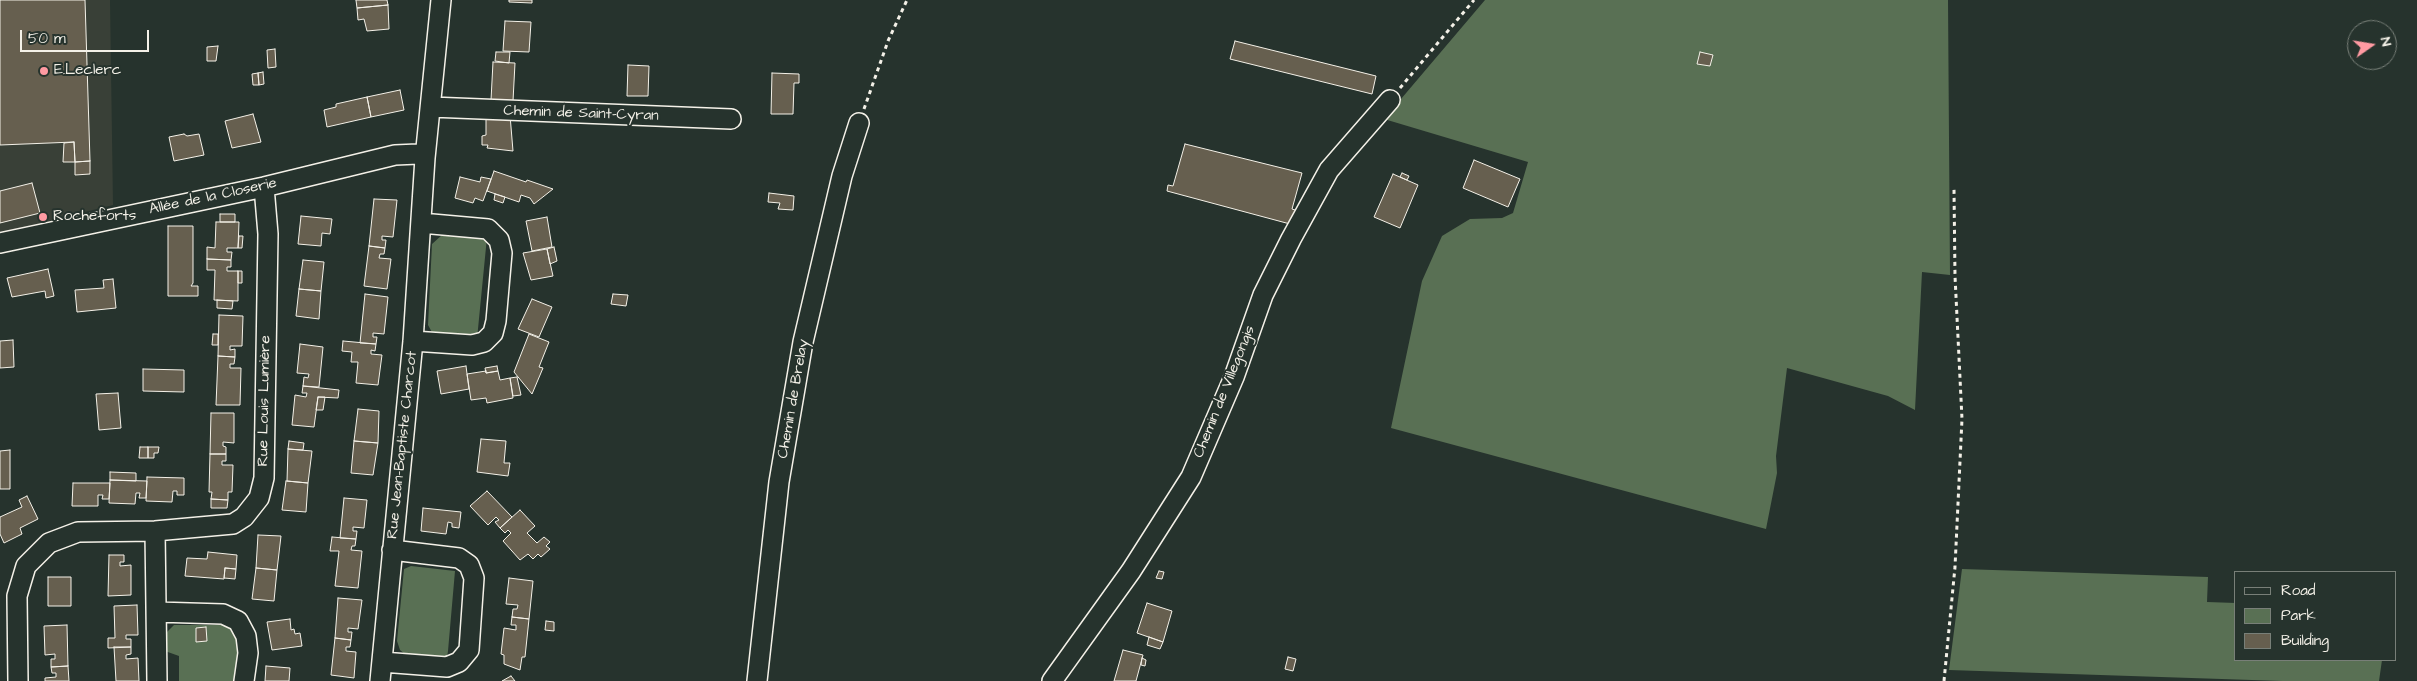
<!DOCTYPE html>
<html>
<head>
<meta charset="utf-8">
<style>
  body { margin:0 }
  #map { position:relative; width:2417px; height:681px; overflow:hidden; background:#26332d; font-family:"Architects Daughter",sans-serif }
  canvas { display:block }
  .legend { position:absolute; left:2234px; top:571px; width:162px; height:90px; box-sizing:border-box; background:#26332d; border:1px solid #787f78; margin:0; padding:6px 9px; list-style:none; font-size:15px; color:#f4f1e8 }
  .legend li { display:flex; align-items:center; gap:10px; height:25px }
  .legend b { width:25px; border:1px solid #787f78 }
  .north { position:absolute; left:2347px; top:20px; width:50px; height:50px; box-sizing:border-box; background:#26332d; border:1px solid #787f78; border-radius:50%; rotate:77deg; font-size:14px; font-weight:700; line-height:20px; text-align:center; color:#f4f1e8 }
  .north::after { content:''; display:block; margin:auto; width:18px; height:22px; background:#ff9aa2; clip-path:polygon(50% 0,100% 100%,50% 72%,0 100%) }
  .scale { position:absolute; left:20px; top:30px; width:129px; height:22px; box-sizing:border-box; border:2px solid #f4f1e8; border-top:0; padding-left:6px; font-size:15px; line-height:18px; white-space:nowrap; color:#f4f1e8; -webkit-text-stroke:4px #26332d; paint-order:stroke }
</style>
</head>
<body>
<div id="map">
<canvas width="2417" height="681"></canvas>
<ul class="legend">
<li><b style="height:6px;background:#26332d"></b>Road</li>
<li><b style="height:14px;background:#597054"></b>Park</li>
<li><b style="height:14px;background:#665f4f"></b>Building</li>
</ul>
<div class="north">N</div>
<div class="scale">50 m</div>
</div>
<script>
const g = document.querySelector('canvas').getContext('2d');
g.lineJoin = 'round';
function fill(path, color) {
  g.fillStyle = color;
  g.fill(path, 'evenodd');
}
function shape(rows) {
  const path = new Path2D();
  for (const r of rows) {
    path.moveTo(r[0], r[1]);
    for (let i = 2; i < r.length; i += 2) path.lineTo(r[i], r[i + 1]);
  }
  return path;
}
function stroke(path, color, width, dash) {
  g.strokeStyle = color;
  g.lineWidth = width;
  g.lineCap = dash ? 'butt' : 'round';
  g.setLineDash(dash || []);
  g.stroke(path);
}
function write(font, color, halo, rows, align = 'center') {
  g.font = font + ' "Architects Daughter",sans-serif';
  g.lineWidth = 4;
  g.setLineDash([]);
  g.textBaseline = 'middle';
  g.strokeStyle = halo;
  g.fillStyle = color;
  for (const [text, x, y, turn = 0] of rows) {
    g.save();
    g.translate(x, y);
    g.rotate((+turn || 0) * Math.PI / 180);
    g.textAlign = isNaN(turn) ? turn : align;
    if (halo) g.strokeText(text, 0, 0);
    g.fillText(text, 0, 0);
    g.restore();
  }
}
fill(shape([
  [0,0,110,0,113,205,0,233]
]), '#394037');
fill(shape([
  [1485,0,1948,0,1950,275,1922,272,1915,410,1888,396,1787,368,1776,456,1777,473,1766,529,1391,428,1422,281,1442,236,1470,219,1502,218,1513,213,1528,162,1384,119],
  [454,231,487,237,477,339,434,336,428,325,432,244,442,235],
  [411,566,455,571,448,651,447,657,444,658,407,656,400,650,397,641,404,569],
  [1962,569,2208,577,2207,602,2236,603,2236,660,2382,660,2379,681,2282,681,1949,670],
  [174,625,232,625,238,631,240,648,236,681,179,681,179,656,165,651,166,633]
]), '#597054');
const building = shape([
  [0,0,85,0,90,161,75,162,74,142,0,145,0,0],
  [356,0,387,0,388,5,357,8,356,0],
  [509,0,532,0,532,3,509,2,509,0],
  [388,5,389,29,367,31,364,19,358,20,357,8,388,5],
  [505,21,531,22,529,52,503,51,505,21],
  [1235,41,1376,76,1372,94,1230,59,1235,41],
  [218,46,216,61,207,61,207,47,218,46],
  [275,49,276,67,268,68,267,50,275,49],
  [496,52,510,52,509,63,495,61,496,52],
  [1700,52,1713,55,1710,66,1697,64,1700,52],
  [493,62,515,63,513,101,491,100,493,62],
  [628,65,649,66,648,96,627,96,628,65],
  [263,72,264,84,259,85,258,73,263,72],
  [258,73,259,85,253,85,252,74,258,73],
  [772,73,799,74,799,83,794,83,793,114,771,114,772,73],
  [400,90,404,110,371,117,367,97,400,90],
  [367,97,371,117,327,127,324,110,336,107,336,104,367,97],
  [486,113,510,115,513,151,487,148,488,145,482,145,482,136,486,135,486,113],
  [253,114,261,142,232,148,225,121,253,114],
  [184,134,187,136,199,134,204,155,174,161,169,137,184,134],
  [74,142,75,162,63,162,64,143,74,142],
  [1185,144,1302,173,1292,209,1298,211,1290,224,1167,191,1168,185,1173,186,1185,144],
  [1474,160,1520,179,1508,207,1463,188,1474,160],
  [90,161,90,174,75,175,75,162,90,161],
  [494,171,526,182,527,180,553,189,534,204,530,198,521,195,519,202,487,191,494,171],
  [1402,173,1409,176,1407,180,1400,177,1402,173],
  [1393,174,1418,185,1400,228,1374,217,1393,174],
  [460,177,480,182,481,177,491,179,483,201,475,198,473,203,455,198,460,177],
  [32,183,40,213,0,223,0,191,32,183],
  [769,193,794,196,793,210,778,209,780,203,768,202,769,193],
  [495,194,505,197,503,203,494,200,495,194],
  [374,199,397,200,393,237,382,236,382,240,386,240,385,248,369,246,374,199],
  [220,214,235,214,235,222,220,222,220,214],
  [301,216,332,219,330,234,322,233,321,246,298,244,301,216],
  [547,217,552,247,532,251,526,221,547,217],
  [216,222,239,222,238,248,227,248,227,252,232,252,231,260,207,259,207,247,215,248,216,222],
  [168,226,193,226,193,283,191,286,198,286,198,296,168,296,168,226],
  [239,236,243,236,242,248,238,248,239,236],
  [369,246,385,248,384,254,380,254,379,258,391,259,387,289,364,286,369,246],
  [554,247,557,261,550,264,547,249,554,247],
  [547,249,553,276,531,280,523,253,547,249],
  [207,259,231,260,231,267,227,267,227,271,238,271,238,301,214,300,215,270,207,270,207,259],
  [303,260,324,262,321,291,299,289,303,260],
  [48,269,54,296,46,298,45,291,12,297,7,278,48,269],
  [238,271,242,271,242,283,238,283,238,271],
  [113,279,116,308,77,312,75,290,104,288,103,280,113,279],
  [299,289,321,291,319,319,296,316,299,289],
  [365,294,388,297,384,334,373,333,373,337,377,337,376,344,360,343,365,294],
  [613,294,628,295,626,306,611,304,613,294],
  [532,299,552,307,539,337,518,329,532,299],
  [217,300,233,301,232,309,217,308,217,300],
  [219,315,243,316,242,346,230,346,230,350,235,349,235,357,218,356,219,315],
  [213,334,218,334,218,345,212,345,213,334],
  [529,334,549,342,539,367,543,368,532,394,514,372,529,334],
  [13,340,14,367,0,368,0,341,13,340],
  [343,341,376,344,375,351,371,350,371,354,382,355,378,385,356,383,358,362,351,362,352,352,342,351,343,341],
  [300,344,323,347,319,387,303,386,304,377,308,378,309,374,297,373,300,344],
  [218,356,235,357,234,364,230,364,230,368,241,368,240,405,216,405,218,356],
  [466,366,469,389,441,394,437,371,466,366],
  [497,366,498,371,486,373,485,368,497,366],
  [143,369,184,370,184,392,143,391,143,369],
  [486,371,486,373,498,371,500,380,510,378,513,398,487,403,486,398,471,400,467,374,486,371],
  [517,377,521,395,513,396,510,378,517,377],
  [303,386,339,390,338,398,318,397,314,427,292,425,295,395,306,397,307,393,302,393,303,386],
  [118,393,121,428,99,430,96,394,118,393],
  [318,397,325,397,323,410,316,410,318,397],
  [358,409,379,411,378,443,354,441,358,409],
  [211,413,234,413,234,443,223,442,223,446,226,447,226,454,210,454,211,413],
  [481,439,506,441,504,463,510,463,508,476,477,472,481,439],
  [289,441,304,443,303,450,288,449,289,441],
  [354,441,378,443,373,475,351,473,354,441],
  [140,447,148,447,148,458,139,458,140,447],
  [148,447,159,447,158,453,154,453,154,458,148,458,148,447],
  [288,449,312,451,308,483,287,481,288,449],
  [10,450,10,489,0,489,0,451,10,450],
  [210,454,226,454,226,461,222,461,222,465,233,465,232,492,228,492,228,500,211,499,212,492,209,492,210,454],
  [110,472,136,473,136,481,110,480,110,472],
  [147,477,184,478,184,495,177,495,177,491,173,491,172,502,146,501,147,477],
  [110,480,147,481,146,498,139,498,140,493,136,493,135,504,109,503,110,480],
  [286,481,308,483,306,512,282,510,286,481],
  [73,483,110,483,109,499,102,499,103,495,98,495,98,506,72,506,73,483],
  [487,491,512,517,500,528,495,522,499,520,496,517,488,525,470,506,487,491],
  [27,496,38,519,20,528,22,534,4,543,0,534,0,517,22,507,19,500,27,496],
  [344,498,367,500,364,528,353,527,353,531,357,531,356,539,340,538,344,498],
  [211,499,228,500,227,508,211,508,211,499],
  [423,508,461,512,459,528,452,527,452,523,448,522,446,534,421,531,423,508],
  [520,510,535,526,527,533,537,543,544,537,550,542,546,546,550,549,541,557,538,554,533,559,528,554,520,560,503,541,511,533,508,530,505,533,500,528,520,510],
  [258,535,281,536,277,570,256,568,258,535],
  [332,537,356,539,355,546,352,546,351,550,362,551,358,588,335,586,339,551,330,551,332,537],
  [208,552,237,555,236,569,225,568,224,579,185,576,187,558,207,559,208,552],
  [109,555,124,555,124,562,120,562,120,566,131,565,131,595,108,596,109,555],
  [225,568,236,569,235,579,224,578,225,568],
  [256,568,277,570,274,601,252,599,256,568],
  [1159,571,1164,572,1162,579,1156,578,1159,571],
  [48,577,71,577,71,606,48,606,48,577],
  [509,578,533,581,529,619,512,617,513,609,517,609,518,605,506,604,509,578],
  [338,598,362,600,358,629,348,628,348,632,352,632,351,640,335,638,338,598],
  [1147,603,1172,611,1163,642,1137,633,1147,603],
  [137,605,138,635,126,635,126,639,131,639,131,647,108,648,108,638,115,638,114,606,137,605],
  [512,617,529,619,525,657,522,657,520,670,504,664,504,655,501,654,504,628,516,630,516,625,511,625,512,617],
  [290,619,291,630,294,629,295,634,300,633,302,646,272,650,267,622,290,619],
  [546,621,554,622,554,631,545,630,546,621],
  [67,625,68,666,51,667,51,659,55,659,55,654,45,655,44,626,67,625],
  [206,627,207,641,196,642,196,628,206,627],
  [1149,637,1163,642,1160,649,1147,645,1149,637],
  [335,638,351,640,350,647,346,647,346,651,356,652,354,678,331,675,335,638],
  [114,647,131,647,131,654,126,655,126,659,138,658,139,681,116,681,114,647],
  [1123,650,1143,655,1136,681,1114,681,1123,650],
  [1288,657,1296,659,1293,671,1285,669,1288,657],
  [1142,658,1146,660,1145,666,1141,665,1142,658],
  [68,666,69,681,45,681,45,678,56,677,56,673,52,673,51,667,68,666],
  [266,666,290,668,289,681,265,681,266,666],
  [511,676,515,681,502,681,511,676]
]);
fill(building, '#665f4f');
stroke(building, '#f4f1e8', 1);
const minor = shape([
  [431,107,731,119],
  [0,243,264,187,395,155,418,154,425,158],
  [413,341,472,345,484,342,493,333,496,321,502,253,499,240,488,229,421,223],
  [155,531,157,681],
  [157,612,223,614,238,621,246,636,248,653,244,681],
  [382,662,447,667,459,662,469,650,474,578,469,565,459,558,392,550],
  [18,681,17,596,26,566,49,543,78,532,155,531,233,524,244,517,259,498,264,478,268,234,264,187],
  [380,681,413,341,425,158,441,0],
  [757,681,779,482,803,342,842,176,859,123],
  [1052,681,1131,571,1191,477,1234,377,1263,295,1291,239,1329,170,1390,100]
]);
stroke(minor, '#f4f1e8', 22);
stroke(shape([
  [1400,88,1474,0],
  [864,109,888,41,907,0],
  [1944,681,1955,567,1962,419,1955,276,1954,189]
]), '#f4f1e8', 3, [4, 4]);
stroke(minor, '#26332d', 19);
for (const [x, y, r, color] of [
  [44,71,5,"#ff9aa2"],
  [43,217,5,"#ff9aa2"]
]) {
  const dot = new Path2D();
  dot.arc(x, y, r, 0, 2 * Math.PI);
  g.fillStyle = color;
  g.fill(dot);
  stroke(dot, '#26332d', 2);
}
write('15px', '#f4f1e8', '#26332d', [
  ["E.Leclerc",54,71],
  ["Rocheforts",53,217]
], 'left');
write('15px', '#f4f1e8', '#26332d', [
  ["Chemin de Saint-Cyran",581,114,2],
  ["Allée de la Closerie",213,197,-12],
  ["Chemin de Villegongis",1225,392,-68],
  ["Chemin de Brelay",794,399,-80],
  ["Rue Louis Lumière",265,401,-89],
  ["Rue Jean-Baptiste Charcot",403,445,-84]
]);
</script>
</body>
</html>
